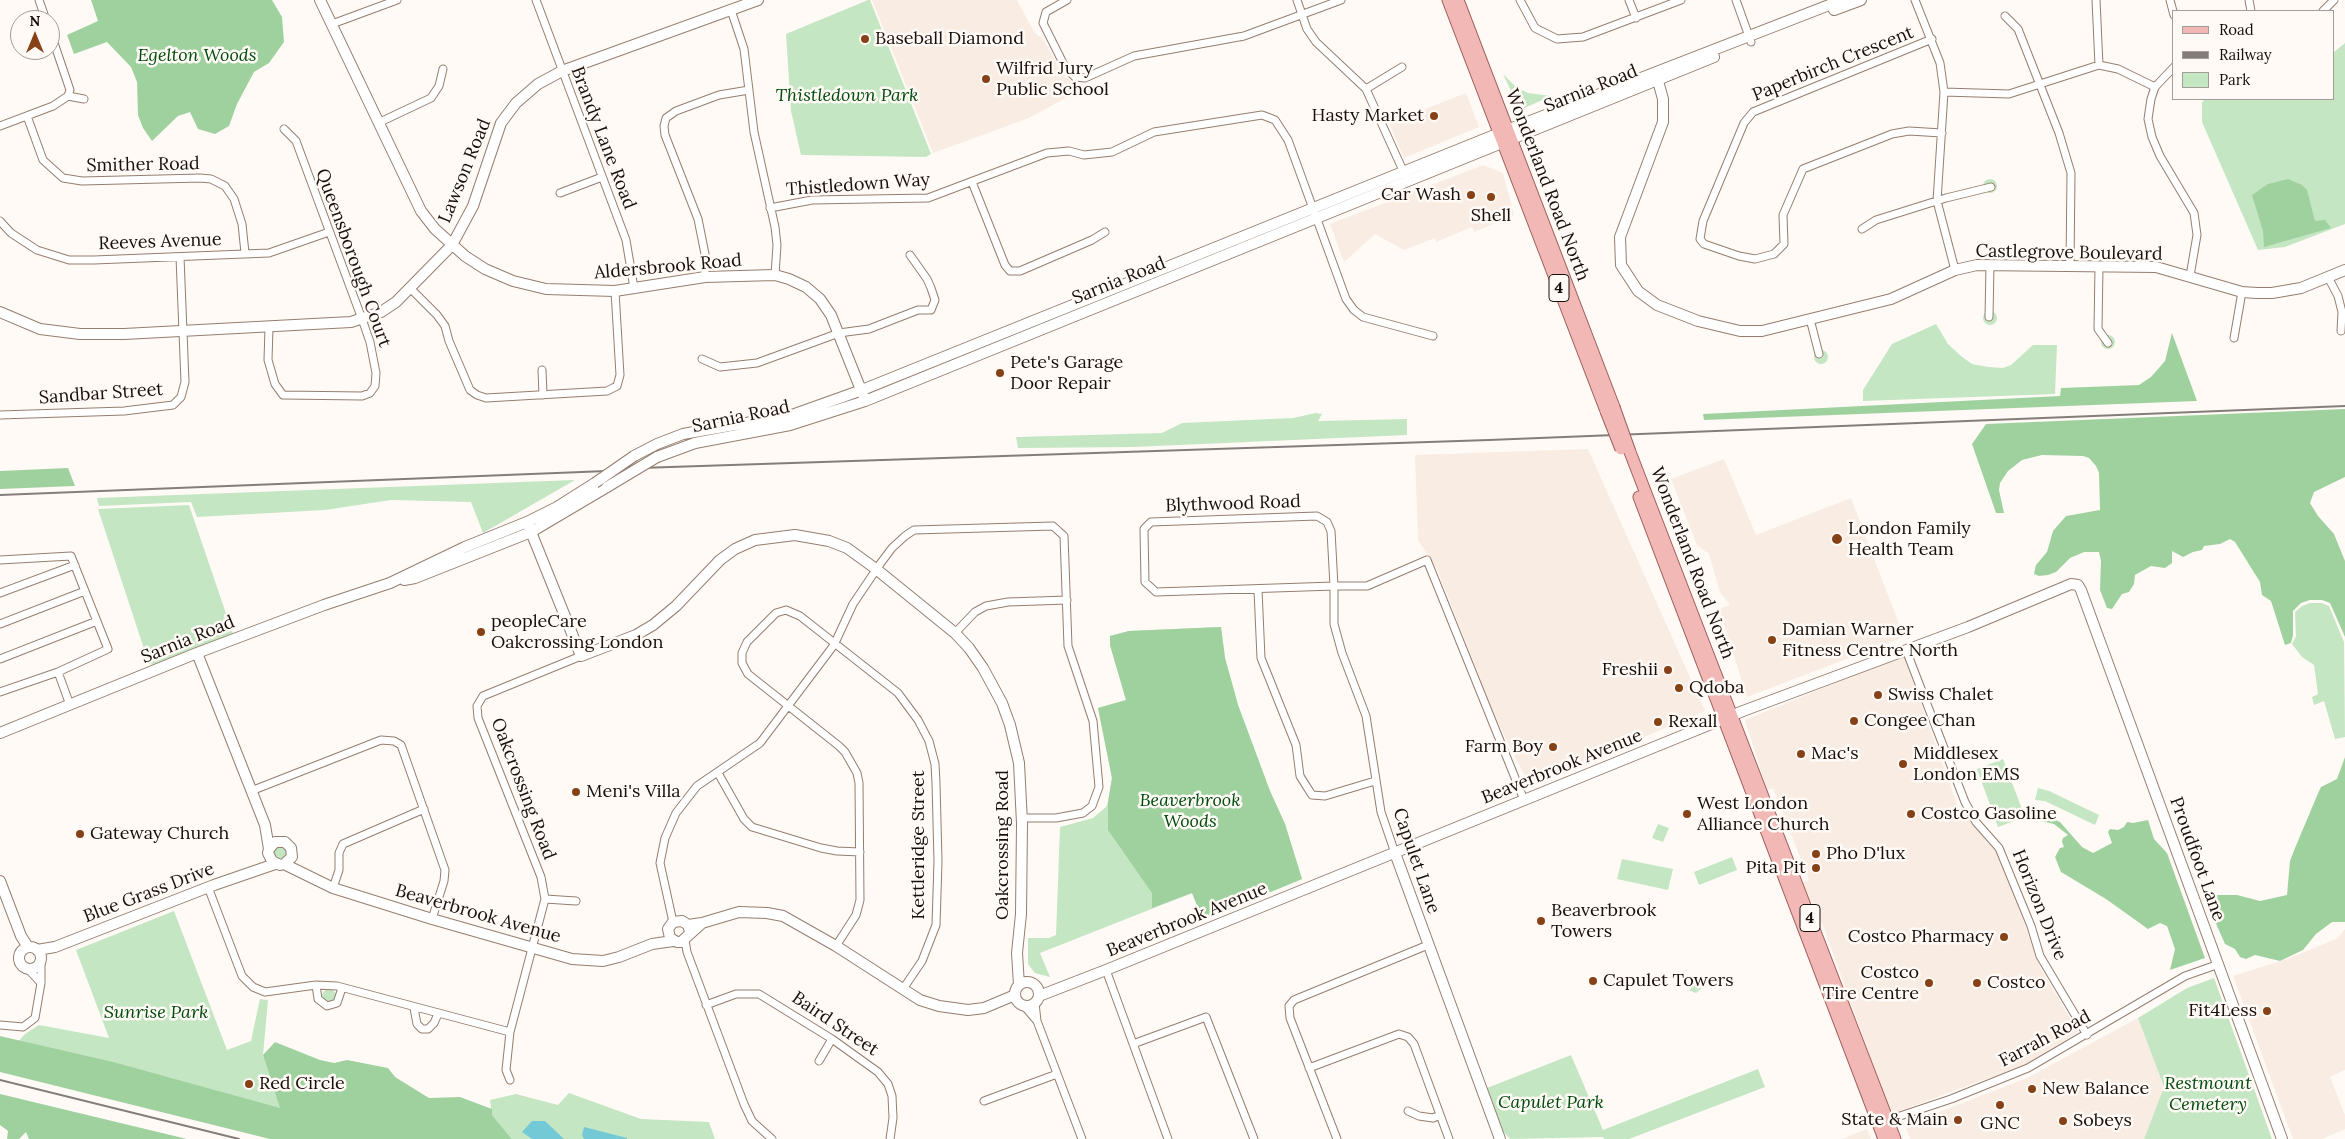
<!DOCTYPE html>
<html>
<head>
<meta charset="utf-8">
<style>
  body { margin:0 }
  #map { position:relative; width:2345px; height:1139px; overflow:hidden; background:#fffaf6; font-family:Lora,serif }
  canvas { display:block }
  .legend { position:absolute; left:2172px; top:10px; width:162px; height:90px; box-sizing:border-box; background:#fffaf6; border:1px solid #a39c98; margin:0; padding:6px 9px; list-style:none; font-size:15px; color:#180f0a }
  .legend li { display:flex; align-items:center; gap:10px; height:25px }
  .legend b { width:25px; border:1px solid #a39c98 }
  .north { position:absolute; left:10px; top:10px; width:50px; height:50px; box-sizing:border-box; background:#fffaf6; border:1px solid #a39c98; border-radius:50%; rotate:0deg; font-size:14px; font-weight:700; line-height:20px; text-align:center; color:#180f0a }
  .north::after { content:''; display:block; margin:auto; width:18px; height:22px; background:#864117; clip-path:polygon(50% 0,100% 100%,50% 72%,0 100%) }
</style>
</head>
<body>
<div id="map">
<canvas width="2345" height="1139"></canvas>
<ul class="legend">
<li><b style="height:6px;background:#f1b8b5"></b>Road</li>
<li><b style="height:6px;background:#847d79"></b>Railway</li>
<li><b style="height:14px;background:#c4e6c3"></b>Park</li>
</ul>
<div class="north">N</div>
</div>
<script>
const g = document.querySelector('canvas').getContext('2d');
g.lineJoin = 'round';
function fill(path, color) {
  g.fillStyle = color;
  g.fill(path, 'evenodd');
}
function shape(rows) {
  const path = new Path2D();
  for (const r of rows) {
    if (r.length === 3) {
      path.moveTo(r[0] + r[2], r[1]);
      path.arc(r[0], r[1], r[2], 0, 2 * Math.PI);
      continue;
    }
    path.moveTo(r[0], r[1]);
    for (let i = 2; i < r.length; i += 2) path.lineTo(r[i], r[i + 1]);
  }
  return path;
}
function stroke(path, color, width, dash) {
  g.strokeStyle = color;
  g.lineWidth = width;
  g.lineCap = dash ? 'butt' : 'round';
  g.setLineDash(dash || []);
  g.stroke(path);
}
function write(font, color, halo, rows, align = 'center') {
  g.font = font + ' Lora,serif';
  g.lineWidth = 5;
  g.setLineDash([]);
  g.textBaseline = 'middle';
  g.strokeStyle = halo;
  g.fillStyle = color;
  for (const [text, x, y, turn = 0] of rows) {
    g.save();
    g.translate(x, y);
    g.rotate((+turn || 0) * Math.PI / 180);
    g.textAlign = isNaN(turn) ? turn : align;
    if (halo) g.strokeText(text, 0, 0);
    g.fillText(text, 0, 0);
    g.restore();
  }
}
fill(shape([
  [872,0,1017,0,1034,32,1043,39,1064,76,1073,82,1071,95,1029,118,933,153],
  [1466,93,1479,127,1404,158,1389,123],
  [1483,165,1503,173,1514,215,1474,232,1472,227,1436,242,1435,238,1404,250,1375,234,1344,262,1330,224],
  [1588,449,1705,711,1530,786,1496,719,1437,569,1418,540,1415,455],
  [1724,459,1756,535,1851,498,1904,637,1747,697,1719,609,1730,605,1720,592,1709,554,1697,545,1671,479],
  [1904,655,1963,821,1968,819,1997,853,2007,875,2040,967,2078,1032,2024,1065,1891,1114,1823,926,1802,883,1809,880,1773,788,1767,790,1745,720],
  [2345,929,2345,1070,2330,1077,2345,1115,2345,1129,2322,1139,2293,1139,2233,976,2290,958,2338,938],
  [2138,1018,2164,1087,2144,1139,1910,1139,1905,1125,2027,1078],
  [1867,1129,1871,1139,1841,1139]
]), '#f8ece3');
fill(shape([
  [868,0,870,0,931,154,926,157,801,155,791,111,786,34],
  [2345,43,2345,224,2285,247,2258,250,2202,122,2202,102,2206,99,2334,99,2334,52],
  [1503,74,1517,88,1528,93,1551,96,1520,110],
  [1990,186,7],
  [1990,318,7],
  [1936,324,1948,344,1961,356,1972,364,1988,367,2003,368,2011,365,2033,345,2057,345,2055,394,1863,401,1863,390,1892,344],
  [2108,342,7],
  [1821,357,7],
  [1316,413,1322,414,1318,421,1407,419,1407,435,1133,447,1018,448,1016,437,1162,433,1182,423,1293,418],
  [575,480,483,533,471,502,391,500,325,510,197,517,191,502,99,506,97,498],
  [189,505,233,634,153,665,149,664,98,509],
  [2310,603,2322,603,2329,606,2344,642,2345,737,2335,739,2324,701,2314,705,2312,697,2318,694,2314,665,2302,657,2292,644,2296,636,2295,612,2302,606],
  [1221,627,1225,658,1238,705,1270,791,1285,824,1302,879,1203,920,1192,893,1040,953,1050,977,1035,973,1028,964,1028,938,1049,938,1056,935,1060,827,1093,818,1106,807,1108,802,1112,778,1098,708,1126,700,1110,645,1110,636,1129,631],
  [2003,759,2025,817,1998,827,1977,769],
  [2038,788,2049,791,2099,815,2095,825,2045,801,2035,800],
  [1658,824,1669,828,1663,842,1652,838],
  [280,852,7],
  [1732,857,1737,870,1699,885,1694,872],
  [1622,859,1673,869,1668,890,1617,879],
  [174,911,227,1050,251,1041,260,999,268,1000,263,1055,281,1109,19,1041,25,1034,39,1025,109,1038,76,950],
  [1692,975,1699,978,1696,978,1698,988,1702,988,1696,993,1688,990,1691,989,1691,979,1687,979],
  [2214,978,2272,1139,2144,1139,2164,1087,2138,1018,2187,988],
  [329,996,7],
  [1571,1055,1603,1130,1758,1069,1765,1087,1629,1139,1604,1139,1603,1137,1510,1139,1501,1129,1487,1088],
  [569,1093,641,1119,709,1122,715,1139,512,1139,492,1115,490,1100,516,1094,558,1105]
]), '#c4e6c3');
fill(shape([
  [91,0,272,0,282,17,284,42,269,63,254,72,237,104,229,126,215,134,198,129,190,112,178,116,152,141,143,128,138,115,137,82,131,67,107,42,74,54,67,35,98,21],
  [2288,179,2302,185,2307,190,2315,221,2325,220,2331,228,2264,247,2263,231,2252,195,2268,184],
  [2172,333,2197,401,1704,420,1703,414,2060,396,2061,388,2139,385,2151,377,2165,361],
  [2345,409,2345,477,2314,492,2310,503,2318,516,2334,534,2345,561,2345,637,2330,603,2322,600,2310,600,2301,603,2293,611,2293,635,2291,643,2285,645,2271,601,2262,595,2260,582,2235,542,2230,539,2220,544,2204,546,2202,550,2193,552,2183,557,2172,551,2172,563,2165,568,2151,566,2135,575,2134,584,2129,592,2122,594,2112,609,2107,608,2100,590,2101,561,2099,552,2084,552,2070,558,2056,572,2048,575,2039,576,2034,574,2036,565,2047,552,2053,531,2066,516,2100,510,2099,473,2096,466,2089,458,2083,456,2042,455,2022,460,2008,471,2000,483,1999,490,2004,513,1996,513,1972,444,1986,424],
  [68,468,75,486,0,489,0,471],
  [1221,627,1225,658,1238,705,1270,791,1285,824,1302,879,1203,920,1192,893,1152,908,1152,893,1108,830,1108,802,1112,778,1098,708,1126,700,1110,645,1110,636,1129,631],
  [2345,757,2345,922,2332,922,2316,934,2303,950,2280,961,2255,955,2246,959,2240,957,2235,949,2225,944,2214,919,2208,895,2237,895,2260,901,2287,895,2290,861,2295,848,2319,791,2321,787,2337,779],
  [2039,813,2060,822,2082,847,2093,853,2112,843,2108,832,2110,829,2118,830,2124,827,2127,822,2133,823,2148,820,2154,839,2167,853,2205,958,2170,970,2175,949,2167,926,2160,923,2148,929,2106,899,2061,872,2055,857,2060,848,2064,847,2062,842,2063,838,2068,835,2054,824,2041,821],
  [0,1036,113,1062,280,1108,263,1055,275,1042,320,1060,334,1063,347,1060,388,1068,395,1077,429,1098,460,1097,492,1109,492,1115,512,1139,270,1139,0,1072],
  [0,1094,187,1139,29,1139,26,1132,19,1139,7,1139,8,1131,0,1125]
]), '#9fd19f');
fill(shape([
  [532,1121,545,1121,564,1139,532,1139,522,1132],
  [584,1127,627,1138,627,1139,584,1139,582,1135]
]), '#73cad6');
const street = shape([
  [39,0,46,20],
  [536,0,626,240,634,288],
  [1067,0,1046,12,1043,23,1065,67,1075,77,1085,78,1134,56,1244,36,1341,0],
  [1297,0,1307,29,1316,42,1366,89,1405,175],
  [1520,0,1535,28,1557,39,1583,37,1681,0],
  [1629,0,1636,18],
  [1736,0,1751,42],
  [1915,0,1940,63,1944,92,1937,201,1955,270],
  [2096,0,2099,65],
  [2170,0,2174,15],
  [2249,0,2251,11],
  [731,10,744,49,754,132,775,227,777,245,775,275],
  [2323,11,2334,0],
  [2005,16,2018,29,2059,133,2071,173,2070,266],
  [332,24,397,0],
  [1932,39,1753,112,1744,123,1703,221,1700,239,1704,244,1739,256,1755,259,1774,254,1784,244,1783,215,1803,169,1892,134,1909,131,1942,133],
  [2174,67,2155,87,2151,99,2148,119,2152,137,2160,156,2194,213,2197,235,2190,276],
  [1366,89,1402,67],
  [1944,92,2009,94,2099,65,2118,69,2155,87],
  [68,96,84,99],
  [27,116,43,160,63,178,82,181,200,178,211,179,225,186,234,199,242,224,245,253],
  [378,123,431,98,439,86,443,69],
  [0,126,53,106,68,96,70,90,50,31],
  [972,182,1005,265,1010,271,1020,271,1092,240,1105,232],
  [560,193,602,177],
  [770,208,812,200,928,198,1047,153,1069,151,1084,155,1112,152,1154,132,1262,115,1275,120,1288,140,1346,299,1354,310,1363,317,1433,336],
  [0,221,11,233,37,250,69,260,94,260,269,253,329,232],
  [1862,229,1876,220,1946,198,1991,187],
  [2099,267,2098,329,2108,343],
  [705,277,705,254,698,219,665,135,664,126,666,118,676,111,719,95,749,90],
  [2328,277,2338,296,2342,312,2341,331],
  [410,288,437,315,445,326,449,341,470,390,477,395,486,398,607,391,617,386,620,375,615,291],
  [1989,317,1990,265],
  [1810,319,1819,354],
  [269,328,268,360,275,384,283,395,362,396,370,393,375,386,376,373,370,342,362,319,296,141,284,129],
  [2234,338,2242,292],
  [702,359,720,367,757,363,839,333,869,329,918,310,931,310,935,300,931,288,927,279,910,255],
  [542,370,543,395],
  [0,415,124,411,173,405,181,397,185,382,180,257],
  [0,560,71,556,108,649,58,672,0,692],
  [1258,590,1261,658,1296,745,1300,776,1305,784,1312,795,1325,796,1375,781],
  [0,593,75,565],
  [0,624,85,591],
  [955,633,975,612,986,606,1008,602,1067,600],
  [1906,650,1965,802,1976,822,1999,848,2031,926,2040,956,2087,1035],
  [0,659,97,621],
  [58,672,70,705],
  [718,773,744,819,752,827,821,848,837,851,860,852],
  [251,791,381,740,394,741,401,745,445,870,444,881,432,919],
  [1395,853,1381,812,1366,716,1342,653,1334,624,1334,586,1156,592,1145,582,1144,529,1151,522,1317,516,1327,522,1331,531,1334,586,1367,586,1427,560,1524,800],
  [208,887,242,976,253,987,265,992,316,985,337,986,510,1032],
  [333,888,339,870,339,853,343,844,424,809],
  [545,899,576,901],
  [673,922,660,863,665,838,676,813,697,786,760,743,834,645,853,604,880,564,892,548,905,536,914,530,1053,526,1064,536,1068,646,1093,721,1099,787,1092,806,1083,813,1056,818,1022,818],
  [685,940,687,952,744,1104,752,1121,772,1139],
  [836,946,856,915,860,900,859,783,857,773,845,752,839,746,748,674,742,663,742,653,747,642,776,613,786,610,800,616,898,693,918,720,929,741,935,764,936,783,938,861,936,925,922,961,903,989],
  [28,969,41,983],
  [1106,970,1168,1139],
  [316,985,318,999,327,1006,337,1003,342,988],
  [1035,1003,1037,1021,1082,1139],
  [706,1005,736,994,759,994,832,1039,878,1072,888,1084,892,1096,893,1118,890,1139],
  [1025,1007,1037,1021],
  [414,1008,417,1024,422,1029,428,1029,434,1023,438,1014],
  [0,1025,23,1027,35,1018,41,983,41,962],
  [1133,1044,1206,1017,1254,1139],
  [819,1061,832,1039],
  [1309,1068,1399,1034,1408,1037,1414,1044,1449,1139],
  [510,1080,506,1070,510,1032,545,899,541,877,478,718,477,706,483,696,581,656],
  [984,1101,1057,1074],
  [1408,1111,1419,1116,1433,1118,1440,1115],
  [1885,1121,1951,1099,2028,1068,2185,976,2219,964],
  [1337,1139,1290,1018,1289,1006,1294,1000,1428,945]
]);
const secondary = shape([
  [320,0,421,211,435,229,465,256,485,269,513,281,546,289,615,291,705,277,775,275,789,279,806,287,820,299,831,315,863,395],
  [1834,10,1861,0],
  [1658,81,1663,99,1663,122,1620,237,1621,265,1638,291,1657,305,1698,321,1740,331,1762,331,1891,299,1955,270,1977,265,2156,267,2242,292,2257,293,2272,293,2301,288,2345,270],
  [0,312,40,329,80,334,124,334,351,322,381,312,396,302,452,245,473,206,501,123,516,103,538,84,562,71,758,0],
  [634,456,657,444,683,434,792,415,862,390,1507,130,1842,0],
  [657,457,695,443,790,425,865,401,1714,57],
  [527,522,581,656,636,635,653,625,676,606,720,560,735,549,755,540,795,535,829,541,847,548,876,569,955,633,969,648,983,668,1002,703,1010,725,1019,763,1022,823,1021,914,1017,953,1019,985],
  [404,580,415,578,531,532,607,487],
  [197,653,265,825,269,849],
  [0,733,197,653,324,605,390,583,465,547,527,522,557,507,595,483],
  [1395,853,1500,1139],
  [284,864,292,857,291,848,285,842,275,842,269,849,268,853,272,861,280,865,284,864,333,888,432,919,572,959,603,961,619,957,652,944,673,941],
  [0,881,21,936,28,947],
  [688,925,702,923,739,912,767,913,783,916,836,946,920,1000,939,1006,968,1010,984,1008,1015,995],
  [690,932,688,925,682,921,673,922,668,929,670,938,677,942,681,942,701,924],
  [30,958,11],
  [37,950,55,947,214,885,275,864],
  [1027,994,12],
  [1039,996,1106,970,1743,711,1968,627,2071,584,2078,585,2081,590,2282,1139]
]);
const primary = shape([
  [1448,0,1606,411],
  [1458,0,1614,407],
  [1630,452,1895,1139],
  [1639,497,1884,1139]
]);
stroke(street, '#957e6f', 9);
stroke(secondary, '#957e6f', 12);
stroke(primary, '#9f5e59', 13);
stroke(street, '#fff', 7);
stroke(secondary, '#fff', 10);
stroke(primary, '#f1b8b5', 11);
stroke(shape([
  [0,495,607,471,640,468,1489,440,2345,406],
  [0,1080,239,1139]
]), '#847d79', 2);
const secondaryBridge = shape([
  [595,483,634,456],
  [607,487,657,457]
]);
const primaryBridge = shape([
  [1614,407,1630,452],
  [1606,411,1621,449]
]);
stroke(secondaryBridge, '#957e6f', 12, []);
stroke(primaryBridge, '#9f5e59', 13, []);
stroke(secondaryBridge, '#fff', 10);
stroke(primaryBridge, '#f1b8b5', 11);
for (const [x, y, r, color] of [
  [865,39,5,"#864117"],
  [986,79,5,"#864117"],
  [1434,116,5,"#864117"],
  [1471,195,5,"#864117"],
  [1491,197,5,"#864117"],
  [1000,373,5,"#864117"],
  [1837,539,6,"#864117"],
  [481,632,5,"#864117"],
  [1772,640,5,"#864117"],
  [1668,670,5,"#864117"],
  [1679,688,5,"#864117"],
  [1878,695,5,"#864117"],
  [1854,721,5,"#864117"],
  [1658,722,5,"#864117"],
  [1553,747,5,"#864117"],
  [1801,754,5,"#864117"],
  [1903,764,5,"#864117"],
  [576,792,5,"#864117"],
  [1687,814,5,"#864117"],
  [1911,814,5,"#864117"],
  [80,834,5,"#864117"],
  [1816,854,5,"#864117"],
  [1816,868,5,"#864117"],
  [1541,921,5,"#864117"],
  [2004,937,5,"#864117"],
  [1593,981,5,"#864117"],
  [1929,983,5,"#864117"],
  [1977,983,5,"#864117"],
  [2267,1011,5,"#864117"],
  [249,1084,5,"#864117"],
  [2032,1089,5,"#864117"],
  [2000,1105,5,"#864117"],
  [1958,1120,5,"#864117"],
  [2063,1121,5,"#864117"]
]) {
  const dot = new Path2D();
  dot.arc(x, y, r, 0, 2 * Math.PI);
  g.fillStyle = color;
  g.fill(dot);
  stroke(dot, '#fffaf6', 2);
}
for (const [x, y, w] of [
  [1559,288,20],
  [1810,918,20]
]) {
  const box = new Path2D();
  box.roundRect(x - w / 2, y - 13.5, w, 27, 4);
  g.fillStyle = '#fffaf6';
  g.fill(box);
  stroke(box, '#180f0a', 1);
}
write('bold 16px', '#180f0a', null, [
  ["4",1559,288],
  ["4",1810,918]
]);
write('18px', '#180f0a', '#fffaf6', [
  ["Baseball Diamond",875,39],
  ["Wilfrid Jury",996,69],
  ["Public School",996,90],
  ["Hasty Market",1424,116,"right"],
  ["Car Wash",1461,195,"right"],
  ["Shell",1491,216,"center"],
  ["Pete's Garage",1010,363],
  ["Door Repair",1010,384],
  ["London Family",1848,529],
  ["Health Team",1848,550],
  ["peopleCare",491,622],
  ["Oakcrossing London",491,643],
  ["Damian Warner",1782,630],
  ["Fitness Centre North",1782,651],
  ["Freshii",1658,670,"right"],
  ["Qdoba",1689,688],
  ["Swiss Chalet",1888,695],
  ["Congee Chan",1864,721],
  ["Rexall",1668,722],
  ["Farm Boy",1543,747,"right"],
  ["Mac's",1811,754],
  ["Middlesex",1913,754],
  ["London EMS",1913,775],
  ["Meni's Villa",586,792],
  ["West London",1697,804],
  ["Alliance Church",1697,825],
  ["Costco Gasoline",1921,814],
  ["Gateway Church",90,834],
  ["Pho D'lux",1826,854],
  ["Pita Pit",1806,868,"right"],
  ["Beaverbrook",1551,911],
  ["Towers",1551,932],
  ["Costco Pharmacy",1994,937,"right"],
  ["Costco",1919,973,"right"],
  ["Tire Centre",1919,994,"right"],
  ["Capulet Towers",1603,981],
  ["Costco",1987,983],
  ["Fit4Less",2257,1011,"right"],
  ["Red Circle",259,1084],
  ["New Balance",2042,1089],
  ["State & Main",1948,1120,"right"],
  ["Sobeys",2073,1121],
  ["GNC",2000,1124,"center"]
], 'left');
write('italic 18px', '#004b0c', '#fffaf6', [
  ["Egelton Woods",197,56],
  ["Thistledown Park",847,96],
  ["Beaverbrook",1190,801],
  ["Woods",1190,822],
  ["Sunrise Park",156,1013],
  ["Restmount",2208,1084],
  ["Cemetery",2208,1105],
  ["Capulet Park",1551,1103]
]);
write('18px', '#180f0a', '#fffaf6', [
  ["Paperbirch Crescent",1833,64,-22],
  ["Sarnia Road",1591,89,-22],
  ["Brandy Lane Road",603,138,69],
  ["Smither Road",143,165,-1],
  ["Lawson Road",465,171,-68],
  ["Thistledown Way",858,185,-4],
  ["Wonderland Road North",1547,185,69],
  ["Reeves Avenue",160,242,-2],
  ["Castlegrove Boulevard",2069,253,1],
  ["Queensborough Court",353,258,70],
  ["Aldersbrook Road",668,267,-5],
  ["Sarnia Road",1119,281,-22],
  ["Sandbar Street",101,394,-4],
  ["Sarnia Road",741,417,-12],
  ["Blythwood Road",1233,504,-2],
  ["Wonderland Road North",1692,563,69],
  ["Sarnia Road",188,640,-22],
  ["Beaverbrook Avenue",1562,767,-22],
  ["Oakcrossing Road",523,789,69],
  ["Kettleridge Street",919,845,-90],
  ["Oakcrossing Road",1003,845,-90],
  ["Proudfoot Lane",2197,859,70],
  ["Capulet Lane",1416,861,71],
  ["Blue Grass Drive",149,893,-21],
  ["Horizon Drive",2039,905,68],
  ["Beaverbrook Avenue",478,914,16],
  ["Beaverbrook Avenue",1187,920,-22],
  ["Baird Street",835,1024,34],
  ["Farrah Road",2045,1039,-28]
]);
</script>
</body>
</html>
